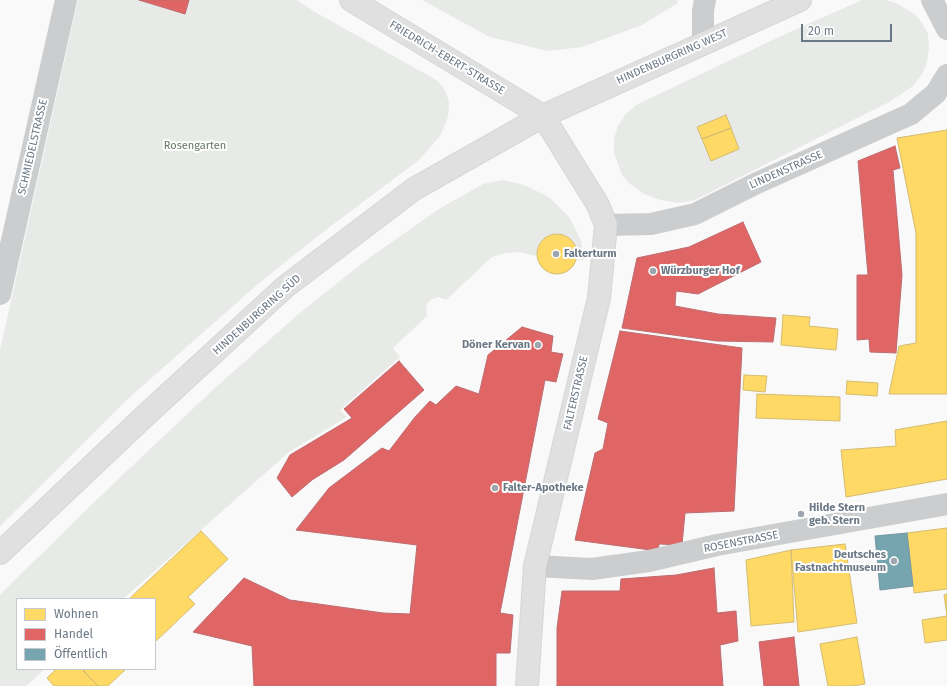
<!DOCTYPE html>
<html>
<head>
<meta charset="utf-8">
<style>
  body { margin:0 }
  #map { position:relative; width:947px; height:686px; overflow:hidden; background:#f9f9f9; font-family:"Fira Sans",sans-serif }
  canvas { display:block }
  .legend { position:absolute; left:16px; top:598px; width:140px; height:72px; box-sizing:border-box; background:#fff; border:1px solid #c4c9cf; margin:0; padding:5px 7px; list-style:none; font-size:12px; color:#6b7886 }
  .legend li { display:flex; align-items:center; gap:8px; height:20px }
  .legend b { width:20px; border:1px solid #c4c9cf }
  .scale { position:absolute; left:801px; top:24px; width:91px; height:18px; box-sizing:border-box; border:2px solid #6b7886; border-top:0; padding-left:5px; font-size:12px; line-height:14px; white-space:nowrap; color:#6b7886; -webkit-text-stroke:3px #fff; paint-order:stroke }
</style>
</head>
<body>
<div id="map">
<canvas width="947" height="686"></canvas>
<ul class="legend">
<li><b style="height:11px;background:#ffd966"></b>Wohnen</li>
<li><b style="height:11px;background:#e06666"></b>Handel</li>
<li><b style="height:11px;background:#76a5af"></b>Öffentlich</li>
</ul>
<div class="scale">20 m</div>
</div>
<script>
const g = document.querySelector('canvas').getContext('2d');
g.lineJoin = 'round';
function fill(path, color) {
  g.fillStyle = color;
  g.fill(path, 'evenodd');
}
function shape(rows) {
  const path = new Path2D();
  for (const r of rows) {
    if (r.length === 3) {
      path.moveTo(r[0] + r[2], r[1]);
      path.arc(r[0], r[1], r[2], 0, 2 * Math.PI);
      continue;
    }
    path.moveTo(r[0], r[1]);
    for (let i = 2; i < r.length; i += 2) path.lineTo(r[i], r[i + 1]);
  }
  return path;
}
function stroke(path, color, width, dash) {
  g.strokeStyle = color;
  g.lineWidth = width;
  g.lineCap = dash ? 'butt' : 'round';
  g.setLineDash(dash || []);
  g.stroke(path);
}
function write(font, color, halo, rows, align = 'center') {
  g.font = font + ' "Fira Sans",sans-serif';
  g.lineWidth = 4;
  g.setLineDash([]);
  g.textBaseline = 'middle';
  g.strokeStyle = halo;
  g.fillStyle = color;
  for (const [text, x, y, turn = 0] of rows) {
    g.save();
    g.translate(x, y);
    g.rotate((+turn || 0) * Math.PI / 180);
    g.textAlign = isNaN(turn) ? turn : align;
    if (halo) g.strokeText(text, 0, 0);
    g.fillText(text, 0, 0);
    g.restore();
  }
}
fill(shape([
  [78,0,297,0,315,12,438,81,446,92,449,103,448,117,440,136,419,160,319,235,258,284,130,397,0,526,0,350],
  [422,0,677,0,678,3,642,25,582,47,548,51,490,37],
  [862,0,885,0,896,3,916,15,922,23,928,34,929,47,927,63,922,74,913,86,891,101,695,200,679,203,660,200,644,194,630,184,622,175,614,153,614,139,618,126,626,114,636,105,781,36],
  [504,180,524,185,549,197,569,217,581,240,584,260,576,260,575,247,570,239,561,235,552,235,542,240,538,246,536,256,519,252,506,253,492,257,446,300,438,297,432,299,427,304,426,310,427,316,393,348,400,357,340,410,347,417,289,452,123,599,17,599,17,669,45,669,26,686,0,686,0,595,23,572,115,482,216,387,302,311,369,258,439,209,483,184]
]), '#e7eae6');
const homes = shape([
  [726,115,731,128,702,139,697,127,726,115],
  [731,128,739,149,711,161,702,139,731,128],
  [947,130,947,394,889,394,899,346,916,343,916,233,897,138,947,130],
  [557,254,20],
  [783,315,810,317,809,326,838,329,836,350,781,345,783,315],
  [744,375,767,376,765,392,743,390,744,375],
  [847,381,878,383,877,396,846,394,847,381],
  [757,394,840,397,840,421,756,418,757,394],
  [947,421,947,479,846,497,841,450,896,446,895,430,947,421],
  [947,528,947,589,914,593,907,533,947,528],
  [201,531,228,559,188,597,195,604,155,642,155,599,129,599,201,531],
  [845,544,857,623,798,632,791,550,845,544],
  [791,550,794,622,751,626,746,560,791,550],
  [947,594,947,616,944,595,947,594],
  [947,616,947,640,925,643,922,620,947,616],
  [857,637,865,684,852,686,828,686,820,644,857,637],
  [56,669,82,669,98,686,54,686,47,678,56,669],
  [85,669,126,669,108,686,98,686,83,671,85,669]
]);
fill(homes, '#ffd966');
stroke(homes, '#d3bc70', 1);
const shops = shape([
  [139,0,189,0,185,14,139,0],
  [895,146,900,168,893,170,902,275,896,353,870,352,869,339,857,340,857,275,868,275,858,161,895,146],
  [743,222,761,262,698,294,676,291,675,306,718,314,776,318,773,342,717,341,622,328,637,258,689,247,743,222],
  [522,327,553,336,551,352,563,354,556,382,545,380,500,613,513,615,510,653,496,653,496,686,254,686,252,646,193,632,244,578,290,600,383,613,410,614,417,545,296,530,329,488,382,448,389,451,415,417,430,401,436,405,456,386,479,394,488,355,522,327],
  [620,331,742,348,734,511,685,513,682,545,659,544,658,551,575,540,595,453,603,449,608,423,598,419,620,331],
  [399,361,424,390,344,460,312,480,292,497,277,478,290,455,352,418,344,409,399,361],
  [714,568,717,613,736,611,738,641,720,645,723,686,557,686,557,628,562,591,620,591,621,579,676,575,714,568],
  [794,637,799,686,764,686,759,642,794,637]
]);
fill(shops, '#e06666');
stroke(shops, '#bd6b70', 1);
const public = shape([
  [907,533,913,586,880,590,875,536,907,533]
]);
fill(public, '#76a5af');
stroke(public, '#7398a3', 1);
const secondary = shape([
  [351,0,543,116,598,205,606,225,599,298,535,566,527,686]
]);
const primary = shape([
  [0,553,147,414,285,287,414,189,543,116,800,0]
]);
stroke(secondary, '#d5d6d7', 24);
stroke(primary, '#d5d6d6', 24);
stroke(shape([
  [932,0,947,29],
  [703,43,703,11,705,0],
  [606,225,651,224,695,214,757,183,911,114,936,93,947,75],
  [0,294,66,0],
  [535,566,592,569,649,561,717,545,947,504]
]), '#cccdce', 22);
stroke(secondary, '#e0e0e1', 22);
stroke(primary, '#e0e0e1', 22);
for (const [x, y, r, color] of [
  [556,254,4,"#9da5ae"],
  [653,271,4,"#9da5ae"],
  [538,345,4,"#9da5ae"],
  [495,488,4,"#9da5ae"],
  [801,514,4,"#9da5ae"],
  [894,561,4,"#9da5ae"]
]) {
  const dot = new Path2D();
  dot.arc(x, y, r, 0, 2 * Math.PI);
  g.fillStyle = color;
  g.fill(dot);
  stroke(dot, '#fff', 1.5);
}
write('11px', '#6b7886', '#fff', [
  ["HINDENBURGRING WEST",672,57,-24],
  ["FRIEDRICH-EBERT-STRASSE",447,58,31],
  ["SCHMIEDELSTRASSE",33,147,-77],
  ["LINDENSTRASSE",786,170,-24],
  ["HINDENBURGRING SÜD",257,315,-42],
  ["FALTERSTRASSE",576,393,-77],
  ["ROSENSTRASSE",741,542,-11]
]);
write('11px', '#677965', '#fff', [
  ["Rosengarten",195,146]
]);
write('bold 11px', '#6b7886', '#fff', [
  ["Falterturm",564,254],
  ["Würzburger Hof",661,271],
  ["Döner Kervan",530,345,"right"],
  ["Falter-Apotheke",503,488],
  ["Hilde Stern",809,508],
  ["geb. Stern",809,521],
  ["Deutsches",886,555,"right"],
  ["Fastnachtmuseum",886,568,"right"]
], 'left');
</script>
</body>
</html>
